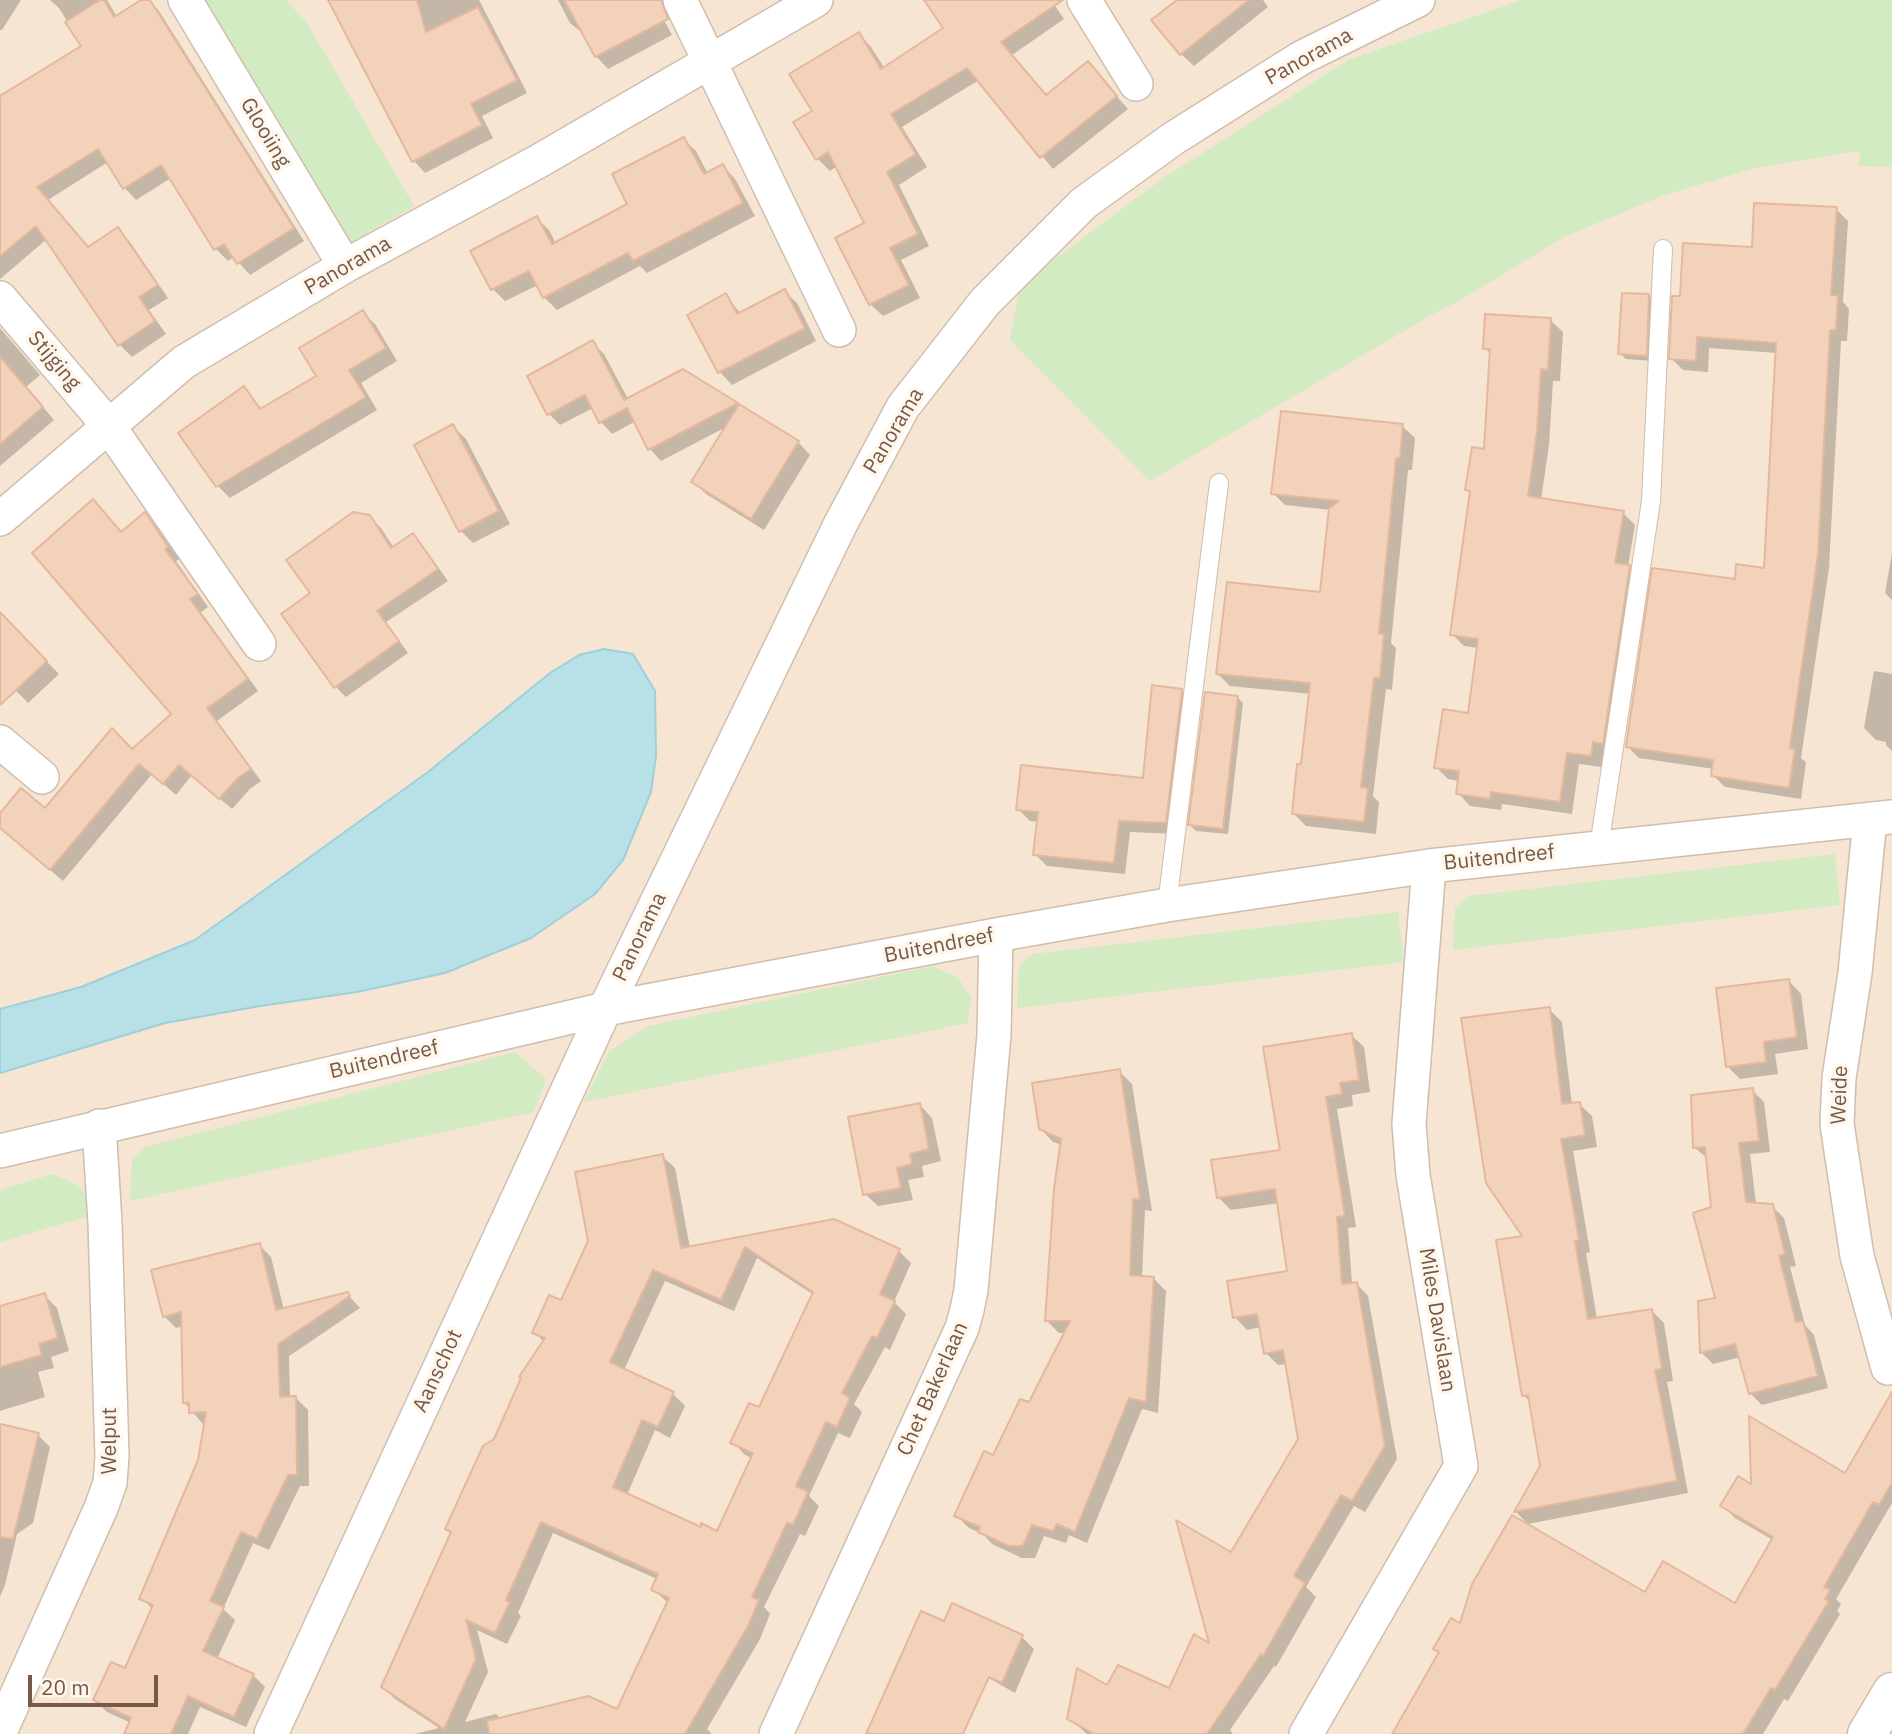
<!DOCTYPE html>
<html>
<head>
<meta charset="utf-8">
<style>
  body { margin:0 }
  #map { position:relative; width:1892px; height:1734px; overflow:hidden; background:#fdf3e4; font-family:"IBM Plex Sans",sans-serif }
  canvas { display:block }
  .scale { position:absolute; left:28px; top:1675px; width:130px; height:32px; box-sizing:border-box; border:4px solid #765949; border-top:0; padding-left:9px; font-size:21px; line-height:24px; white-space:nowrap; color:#765949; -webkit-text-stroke:5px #fff7eb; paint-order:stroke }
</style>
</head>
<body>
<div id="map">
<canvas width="1892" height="1734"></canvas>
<div class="scale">20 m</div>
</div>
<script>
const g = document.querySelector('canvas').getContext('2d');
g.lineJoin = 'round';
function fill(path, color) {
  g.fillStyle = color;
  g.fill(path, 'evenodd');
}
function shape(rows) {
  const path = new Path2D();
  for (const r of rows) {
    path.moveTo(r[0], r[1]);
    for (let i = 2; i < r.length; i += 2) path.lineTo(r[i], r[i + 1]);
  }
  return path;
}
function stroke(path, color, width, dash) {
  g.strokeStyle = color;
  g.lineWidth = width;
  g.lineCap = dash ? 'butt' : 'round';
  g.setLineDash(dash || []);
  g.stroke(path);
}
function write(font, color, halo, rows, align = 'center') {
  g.font = font + ' "IBM Plex Sans",sans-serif';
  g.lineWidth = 7;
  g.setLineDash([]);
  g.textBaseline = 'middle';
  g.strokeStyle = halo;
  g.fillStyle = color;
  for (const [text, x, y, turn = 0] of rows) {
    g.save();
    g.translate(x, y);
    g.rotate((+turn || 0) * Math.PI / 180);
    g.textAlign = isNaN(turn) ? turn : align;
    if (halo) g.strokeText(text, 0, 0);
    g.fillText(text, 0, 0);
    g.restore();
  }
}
fill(shape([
  [0,0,1892,0,1892,1734,0,1734]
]), '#f5e5d2');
fill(shape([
  [205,0,286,0,307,23,414,206,348,244],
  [1522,0,1892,0,1892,167,1859,166,1860,151,1755,168,1662,196,1564,237,1459,301,1438,311,1150,481,1010,340,1020,285,1162,179,1350,59],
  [1835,854,1840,905,1453,950,1455,908,1469,896],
  [1398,912,1404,962,1017,1008,1019,966,1032,954],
  [933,966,958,978,971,997,968,1023,584,1102,608,1052,648,1026],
  [514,1052,546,1079,534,1112,130,1201,132,1159,145,1147],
  [52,1174,74,1183,90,1195,89,1216,0,1242,0,1190]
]), '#d3ebc2');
const water = shape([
  [604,649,633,654,655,691,656,756,651,792,623,860,595,894,531,938,445,973,357,992,260,1006,165,1023,0,1073,0,1009,81,987,195,940,428,772,550,673,579,655,604,649]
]);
fill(water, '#b8e0e7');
stroke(water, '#9ed0d9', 2);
fill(shape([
  [0,0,21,0,2,30,0,30],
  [50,0,107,0,117,17,145,0,149,0,159,11,304,241,250,275,234,257,228,261,216,249,171,178,136,200,124,187,108,162,48,200,89,249,118,229,130,242,168,298,149,310,166,334,132,357,120,345,47,239,0,279,0,98,83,47,59,8],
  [330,0,479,0,527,93,482,116,493,138,425,173,414,161],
  [558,0,653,0,672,35,608,69,596,56,584,34,570,23],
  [926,0,1051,0,1064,19,1012,55,1047,96,1088,64,1128,109,1053,169,979,80,902,127,927,167,899,185,929,246,901,260,920,298,883,316,870,304,866,224,837,166,830,171,817,158,814,112,859,34,871,47,885,69,946,28],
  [1180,0,1263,0,1268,7,1194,66,1181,54],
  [683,139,696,151,708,174,723,166,735,179,755,216,647,273,640,266,557,310,544,297,538,285,505,301,493,289,536,218,549,230,556,244,630,205],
  [1836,209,1848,221,1843,302,1849,309,1847,341,1841,341,1829,568,1801,758,1806,762,1801,799,1725,787,1713,775,1714,769,1639,758,1627,746,1736,581,1766,570,1777,353,1709,348,1708,372,1683,370,1671,358,1681,298,1754,248],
  [784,291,797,303,816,341,732,385,720,372,689,315,726,296,741,314],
  [1649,296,1655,302,1652,361,1626,359,1620,353],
  [362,312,375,324,397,361,361,383,377,410,230,498,218,486,244,388,262,409,318,377],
  [1550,320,1563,332,1560,381,1553,381,1549,445,1541,500,1623,513,1635,525,1628,566,1641,579,1602,767,1579,764,1572,814,1502,804,1501,810,1470,806,1458,793,1459,781,1448,779,1436,767,1470,715,1478,648,1464,646,1452,634,1472,494,1467,489,1486,451,1491,354,1485,348],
  [0,328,40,375,26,387,54,420,0,466],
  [593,343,604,354,628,399,683,371,798,442,810,455,764,530,706,494,693,481,728,426,661,461,650,449,636,421,612,434,601,422,593,408,560,425,549,414],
  [453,426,466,439,510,524,473,543,461,531],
  [1402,426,1415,438,1412,470,1408,470,1391,643,1396,648,1392,690,1386,689,1373,796,1379,802,1376,834,1306,826,1294,814,1303,765,1311,694,1230,686,1218,674,1322,594,1331,510,1285,505,1273,493],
  [145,514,156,526,179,559,176,561,208,607,201,612,258,691,217,721,261,781,250,789,232,809,192,775,176,795,152,774,63,881,0,827,0,816,45,810,133,751,173,714,122,533],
  [369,517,381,528,394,548,412,535,423,546,448,581,386,622,408,653,346,697,335,686,313,593],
  [1892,553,1892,600,1885,593],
  [0,614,59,674,28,703,0,674],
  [1874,671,1892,674,1892,751,1886,745,1886,742,1876,740,1864,728],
  [1181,691,1193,703,1177,834,1130,832,1125,874,1047,866,1035,854,1038,822,1030,821,1018,809,1144,780],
  [1237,697,1243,703,1228,834,1196,831,1190,825],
  [1789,981,1801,994,1808,1049,1775,1054,1778,1074,1740,1079,1727,1066],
  [1549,1009,1562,1022,1572,1105,1579,1104,1592,1116,1597,1147,1573,1151,1590,1252,1586,1253,1597,1319,1651,1310,1664,1323,1673,1381,1667,1382,1688,1493,1528,1524,1516,1512,1542,1466,1532,1403,1523,1395,1525,1237],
  [1351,1035,1364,1047,1370,1092,1352,1095,1353,1106,1337,1109,1356,1227,1348,1228,1352,1284,1356,1283,1368,1296,1397,1459,1365,1512,1354,1506,1306,1587,1316,1597,1276,1667,1274,1666,1230,1730,1233,1734,1087,1734,1069,1718,1107,1687,1170,1691,1211,1646,1232,1554,1300,1440,1287,1364,1278,1365,1266,1353,1261,1327,1247,1330,1235,1317,1289,1273,1279,1203,1231,1210,1218,1197,1282,1151],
  [1119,1071,1132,1084,1152,1211,1145,1210,1142,1278,1153,1278,1166,1291,1158,1413,1142,1409,1087,1543,1069,1535,1066,1543,1044,1536,1035,1558,1022,1558,992,1544,983,1534,969,1528,957,1516,1030,1404,1066,1333,1059,1333,1047,1321,1062,1145,1053,1142,1041,1129],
  [1752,1090,1764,1102,1770,1152,1750,1154,1756,1204,1772,1206,1784,1218,1796,1266,1790,1267,1805,1325,1814,1335,1828,1388,1762,1405,1750,1393,1741,1357,1713,1364,1702,1353,1717,1300,1713,1208,1708,1159,1694,1147],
  [920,1105,932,1118,941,1161,922,1166,924,1177,908,1180,913,1200,878,1206,865,1194],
  [662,1156,675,1168,690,1248,834,1221,899,1251,911,1263,894,1302,906,1314,890,1350,885,1347,854,1404,862,1412,850,1438,838,1433,809,1496,819,1506,805,1536,800,1534,764,1607,770,1614,760,1639,707,1729,712,1734,415,1734,439,1728,395,1699,383,1687,452,1534,447,1529,544,1342,534,1332,562,1303],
  [757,1258,814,1295,760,1409,733,1442,745,1455,752,1458,718,1533,702,1529,627,1495,655,1430,670,1438,685,1406,673,1394,624,1370,665,1281,734,1311],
  [553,1533,657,1579,653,1589,668,1603,618,1711,501,1719,496,1714,465,1722,488,1672,477,1630,507,1644,521,1616,518,1613],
  [259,1245,271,1257,284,1310,347,1294,360,1308,289,1356,290,1398,296,1398,308,1410,309,1486,300,1486,269,1550,253,1543,223,1609,235,1620,217,1659,253,1675,265,1687,246,1727,200,1707,188,1734,126,1734,131,1723,107,1712,95,1700,126,1671,153,1610,142,1598,200,1461,206,1424,203,1424,184,1402,183,1326,176,1328,164,1316],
  [44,1295,57,1308,69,1351,51,1357,54,1368,38,1372,45,1397,0,1411,0,1308],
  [1892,1406,1892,1503,1836,1599,1841,1604,1837,1611,1840,1614,1788,1701,1784,1699,1763,1734,1394,1734,1440,1653,1435,1648,1461,1626,1645,1594,1736,1605,1773,1540,1735,1518,1723,1506,1753,1487,1845,1475],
  [0,1426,38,1435,50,1447,33,1523,17,1534,5,1585,0,1597],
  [1022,1637,1034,1649,1015,1693,948,1655]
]), '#0003');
const building = shape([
  [100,0,104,0,114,17,141,0,150,0,294,228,237,264,224,244,214,250,161,165,123,189,98,149,37,187,88,247,118,227,158,285,139,297,155,321,118,346,36,226,0,256,0,96,81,46,65,22,100,0],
  [328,0,417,0,426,32,478,7,517,80,471,104,482,125,412,162,328,0],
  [564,0,661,0,668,19,595,57,564,0],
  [924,0,1063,0,1001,42,1046,95,1088,61,1117,96,1040,158,967,68,891,114,916,154,887,172,918,234,890,248,909,285,869,305,835,238,864,223,828,152,816,160,793,122,812,111,789,74,859,32,881,69,943,28,924,0],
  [1177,0,1249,0,1180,55,1151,20,1177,0],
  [684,137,704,174,723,164,743,203,633,261,628,253,543,298,529,271,491,290,470,251,537,216,552,244,627,204,612,174,684,137],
  [1754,203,1837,207,1831,295,1838,295,1836,330,1830,330,1818,555,1790,748,1795,749,1789,788,1711,776,1713,760,1626,747,1652,568,1735,579,1736,564,1764,568,1776,343,1697,337,1696,361,1669,359,1672,296,1680,296,1683,243,1752,247,1754,203],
  [785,289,805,328,718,373,687,315,726,293,737,314,785,289],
  [1622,293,1649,294,1647,356,1618,354,1622,293],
  [363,310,386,348,349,370,366,397,216,487,178,433,244,386,260,409,316,376,299,348,363,310],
  [1485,314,1551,318,1548,370,1541,369,1537,432,1528,496,1624,511,1615,563,1630,565,1603,744,1593,742,1591,756,1567,753,1560,802,1491,792,1490,799,1456,794,1459,771,1434,768,1443,709,1468,713,1478,639,1450,635,1470,491,1465,490,1472,447,1484,449,1490,349,1483,349,1485,314],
  [593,340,624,400,683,369,738,403,648,450,627,408,599,423,585,395,547,415,527,376,593,340],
  [0,357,43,407,0,444,0,357],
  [739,404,799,441,751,519,691,482,739,404],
  [1281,411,1403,424,1400,458,1396,458,1379,634,1384,634,1380,678,1374,678,1361,787,1368,788,1364,822,1292,814,1297,764,1301,764,1310,683,1216,674,1227,582,1320,592,1329,508,1339,501,1271,494,1281,411],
  [453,424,499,511,459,532,414,445,453,424],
  [93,499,121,532,145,512,168,547,165,549,198,594,190,599,248,679,207,708,251,769,239,777,219,799,179,765,163,784,139,764,50,870,0,828,0,813,21,788,45,808,112,728,132,749,171,714,32,553,93,499],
  [353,512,370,515,391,548,413,533,438,569,377,611,399,641,334,688,281,614,310,593,286,560,353,512],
  [0,612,47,661,0,705,0,612],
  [1152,685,1182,689,1166,823,1119,821,1114,863,1033,855,1038,812,1016,810,1021,765,1143,778,1152,685],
  [1205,692,1238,696,1223,829,1188,825,1205,692],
  [1789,979,1797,1037,1764,1042,1766,1062,1726,1067,1716,988,1789,979],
  [1550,1007,1562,1104,1580,1102,1585,1135,1561,1139,1579,1240,1575,1241,1588,1319,1652,1309,1662,1369,1655,1370,1677,1481,1514,1512,1540,1466,1528,1395,1522,1396,1496,1240,1522,1236,1486,1183,1461,1018,1550,1007],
  [1352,1033,1359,1080,1340,1083,1342,1094,1326,1097,1345,1216,1337,1217,1342,1284,1357,1282,1385,1446,1352,1501,1341,1495,1294,1576,1305,1583,1263,1656,1261,1654,1207,1734,1094,1734,1067,1719,1077,1668,1107,1685,1118,1665,1169,1688,1194,1634,1209,1643,1176,1520,1231,1552,1298,1439,1283,1350,1264,1354,1257,1314,1233,1318,1227,1281,1287,1271,1275,1189,1217,1198,1211,1160,1280,1150,1263,1047,1352,1033],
  [1120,1069,1140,1199,1133,1199,1130,1275,1154,1277,1146,1402,1129,1398,1075,1532,1057,1524,1053,1531,1032,1525,1023,1546,1009,1546,978,1532,980,1527,954,1516,984,1451,993,1455,1020,1399,1029,1402,1070,1321,1045,1321,1054,1189,1061,1139,1039,1129,1032,1083,1120,1069],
  [1753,1088,1759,1141,1739,1143,1746,1202,1773,1204,1785,1254,1779,1256,1796,1322,1803,1321,1818,1376,1749,1394,1735,1344,1700,1353,1698,1301,1715,1298,1693,1213,1711,1207,1705,1147,1693,1148,1691,1095,1753,1088],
  [920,1103,929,1149,910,1154,912,1164,897,1168,901,1188,863,1195,848,1117,920,1103],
  [663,1154,681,1248,834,1219,900,1249,880,1294,895,1301,877,1338,872,1336,842,1393,850,1398,837,1427,826,1422,796,1486,808,1492,793,1525,787,1523,752,1597,759,1600,748,1626,685,1734,489,1734,487,1721,588,1696,617,1709,669,1598,651,1590,658,1574,541,1522,506,1600,510,1602,495,1633,466,1620,476,1659,444,1729,381,1687,451,1532,445,1529,483,1446,494,1439,521,1378,519,1377,545,1338,532,1333,549,1295,561,1300,588,1241,575,1172,663,1154],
  [745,1247,813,1292,759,1407,749,1403,730,1443,753,1453,717,1531,701,1523,701,1527,613,1487,642,1420,658,1427,674,1392,610,1362,653,1270,721,1300,745,1247],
  [260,1243,276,1310,348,1292,350,1296,278,1344,280,1397,296,1396,297,1475,288,1475,257,1539,241,1532,210,1601,224,1607,203,1651,254,1674,234,1717,188,1696,171,1734,124,1734,131,1718,93,1700,111,1662,125,1668,153,1605,139,1599,198,1460,206,1412,189,1413,189,1403,183,1403,181,1312,163,1317,151,1270,260,1243],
  [45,1293,58,1338,39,1344,42,1355,0,1367,0,1306,45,1293],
  [1892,1392,1892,1483,1879,1505,1873,1502,1824,1587,1830,1590,1825,1599,1829,1601,1775,1690,1771,1688,1743,1734,1392,1734,1439,1652,1433,1649,1451,1618,1460,1623,1472,1584,1512,1515,1645,1592,1663,1561,1735,1603,1773,1537,1720,1506,1738,1476,1751,1484,1749,1416,1845,1473,1892,1392],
  [0,1424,39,1433,13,1539,0,1537,0,1424],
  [952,1603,1023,1635,1002,1683,989,1677,963,1734,866,1734,921,1611,944,1621,952,1603]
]);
fill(building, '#f3d2bb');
stroke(building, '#e6b89b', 2);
const lane = shape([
  [1599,847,1651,501,1663,249],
  [1167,905,1219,483]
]);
const street = shape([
  [185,0,345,266],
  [680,0,839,330],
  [1084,0,1136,84],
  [0,298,108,425,259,644],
  [0,519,184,362,345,266,539,161,816,0],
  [0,742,42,777],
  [1870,819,1855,973,1839,1078,1837,1124,1857,1256,1888,1368],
  [0,1151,605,1009,996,935,1167,905,1429,866,1892,817],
  [0,1732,101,1508,110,1483,112,1456,105,1223,99,1126],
  [271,1734,605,1009,840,525,903,407,985,302,1084,203,1174,138,1301,58,1418,0],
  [776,1734,962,1328,967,1310,971,1290,994,1035,996,935],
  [1306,1734,1461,1466,1413,1175,1409,1124,1429,866]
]);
const secondary = shape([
  [1867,1734,1892,1692]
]);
stroke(lane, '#d1bdad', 20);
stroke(street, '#d1bdad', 36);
stroke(secondary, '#d4bdaa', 41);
stroke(lane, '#fff', 18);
stroke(street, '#fff', 33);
stroke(secondary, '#fff', 38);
write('21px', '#765949', '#fff7eb', [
  ["Panorama",1309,57,-29],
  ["Glooiing",265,133,59],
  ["Panorama",348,266,-30],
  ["Stijging",54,361,50],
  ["Panorama",894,431,-59],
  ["Buitendreef",1499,858,-6],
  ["Panorama",640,937,-64],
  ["Buitendreef",939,946,-11],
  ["Buitendreef",384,1060,-13],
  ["Weide",1840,1095,-88],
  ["Miles Davislaan",1437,1320,81],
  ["Aanschot",438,1371,-65],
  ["Chet Bakerlaan",933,1389,-66],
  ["Welput",110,1441,-90]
]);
</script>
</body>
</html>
